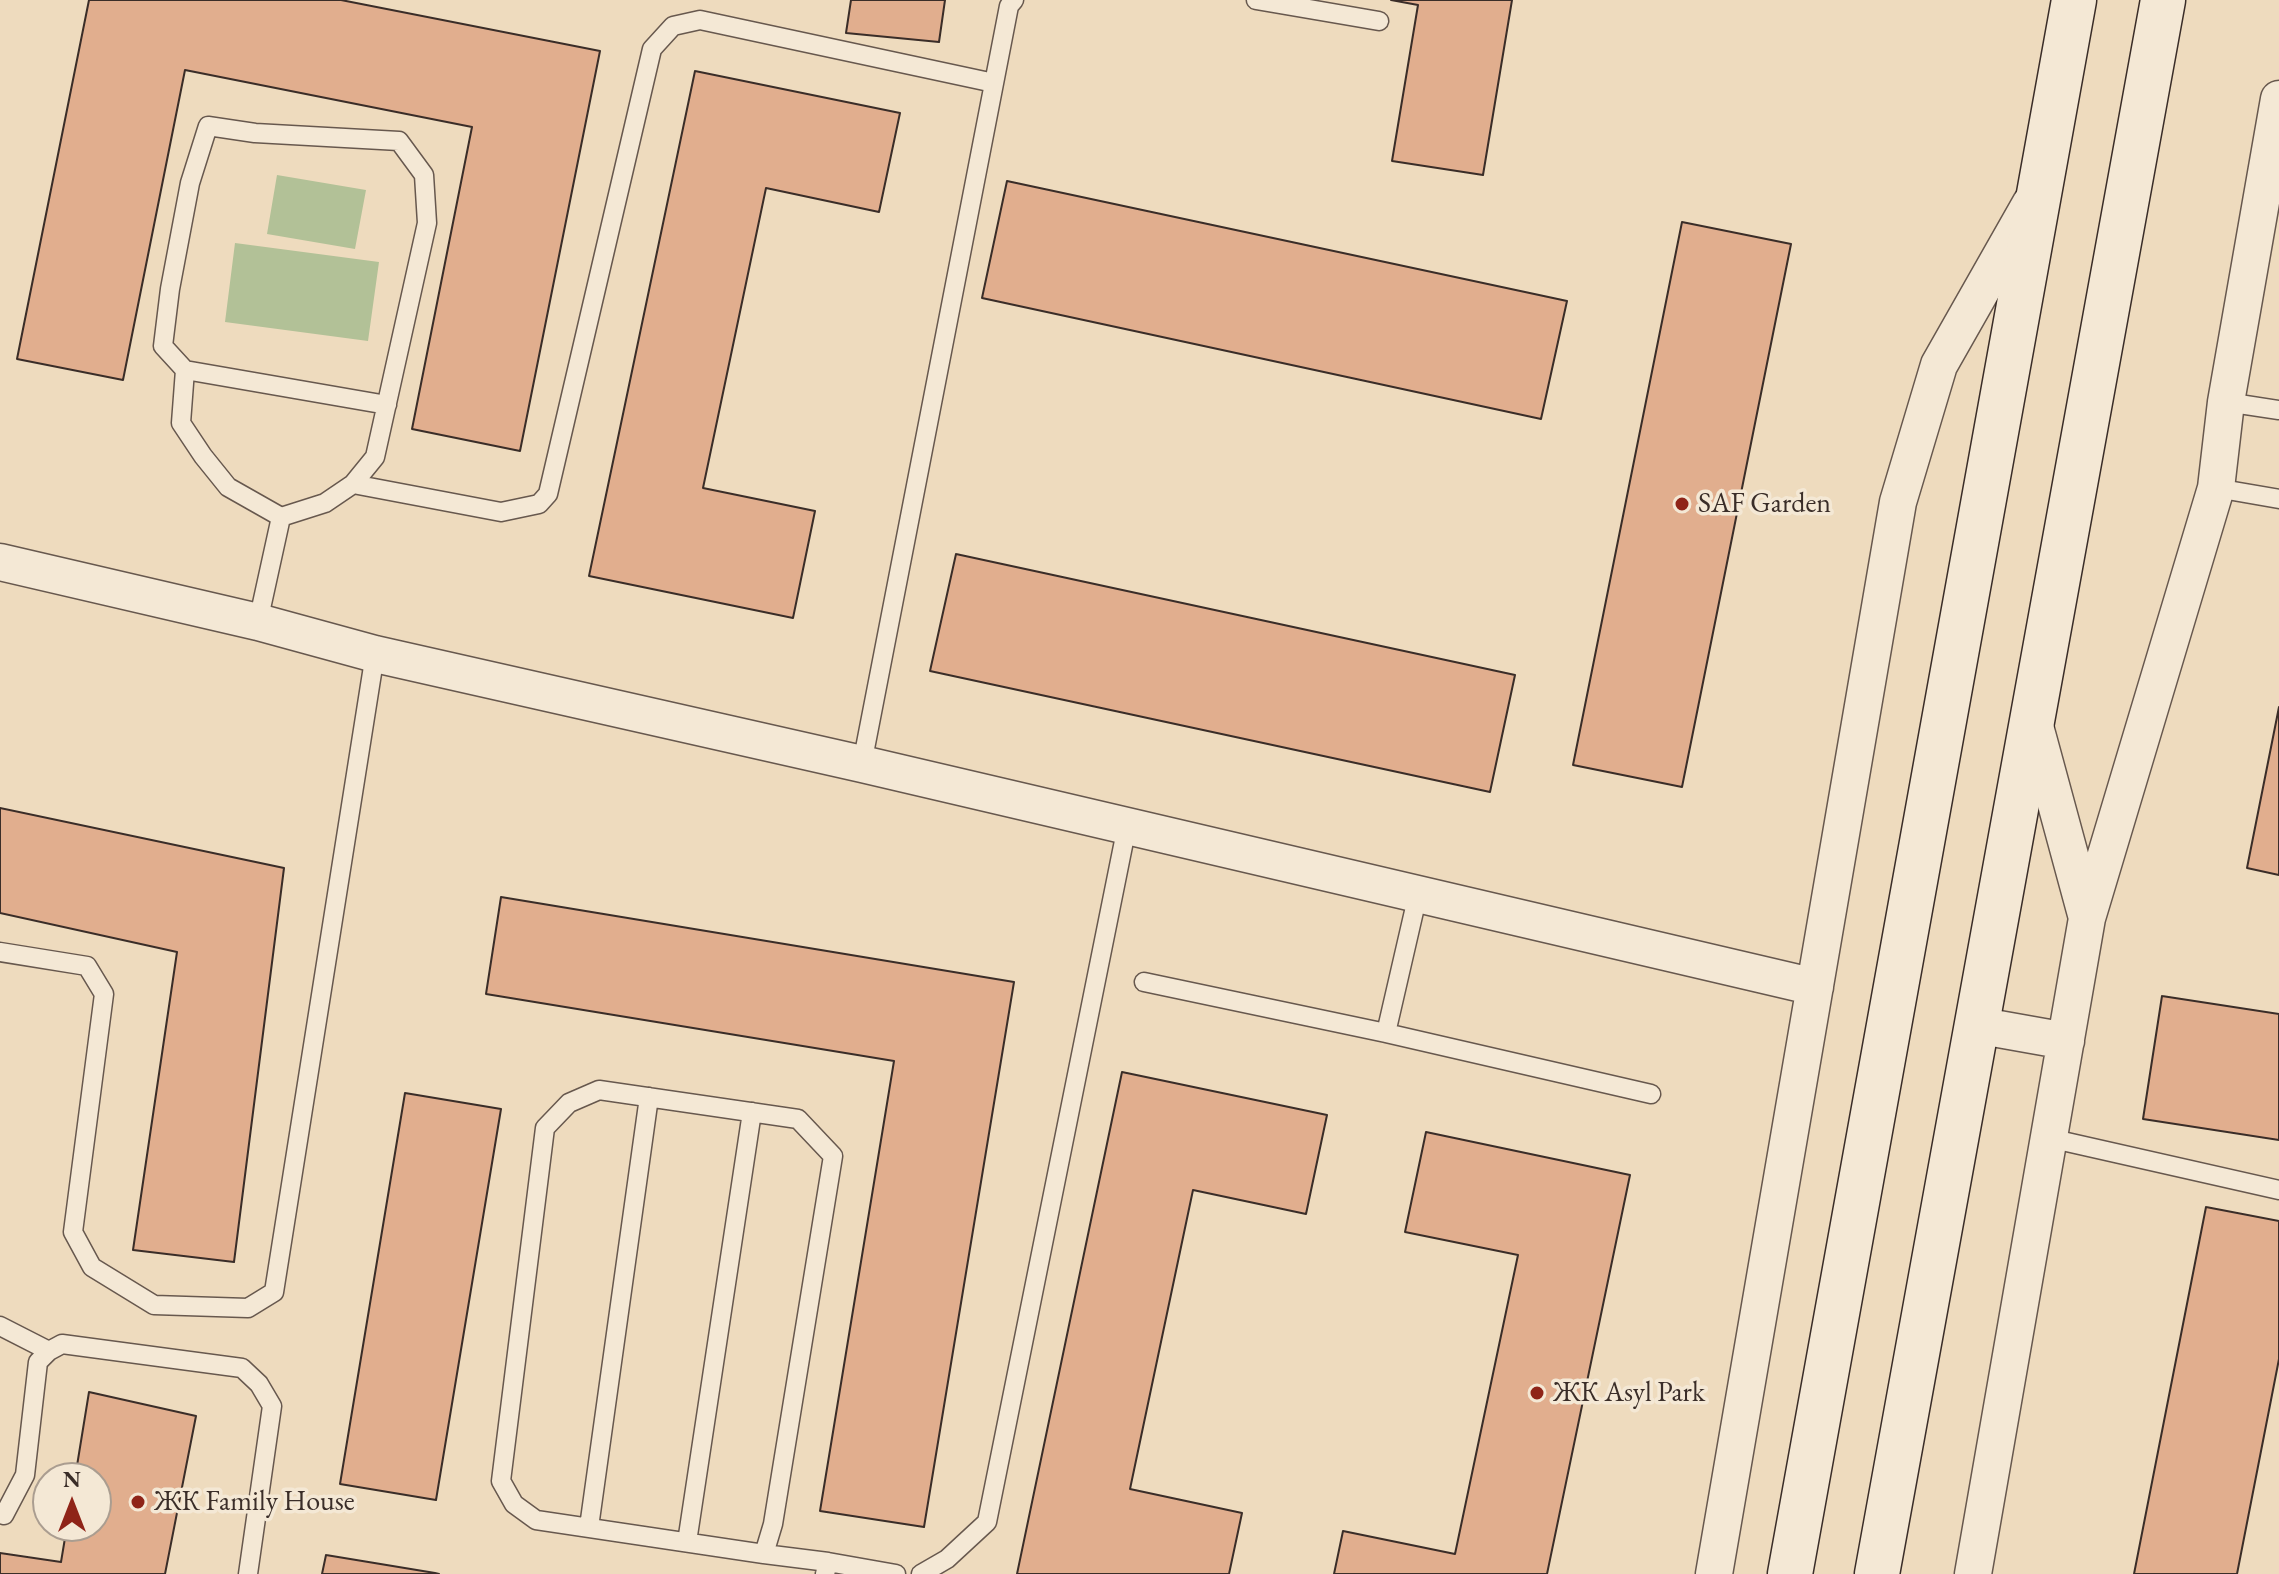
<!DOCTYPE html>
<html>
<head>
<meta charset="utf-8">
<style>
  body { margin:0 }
  #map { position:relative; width:2279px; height:1574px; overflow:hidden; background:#eedbbe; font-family:"EB Garamond",serif }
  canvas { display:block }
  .north { position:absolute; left:32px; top:1462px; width:80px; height:80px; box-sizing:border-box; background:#f4e8d5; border:2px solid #aa9d90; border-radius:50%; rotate:0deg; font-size:22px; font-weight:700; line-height:32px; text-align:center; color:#3a2d28 }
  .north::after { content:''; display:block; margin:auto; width:28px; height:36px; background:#8f2418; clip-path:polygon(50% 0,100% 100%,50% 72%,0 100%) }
</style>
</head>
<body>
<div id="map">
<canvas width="2279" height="1574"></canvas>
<div class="north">N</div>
</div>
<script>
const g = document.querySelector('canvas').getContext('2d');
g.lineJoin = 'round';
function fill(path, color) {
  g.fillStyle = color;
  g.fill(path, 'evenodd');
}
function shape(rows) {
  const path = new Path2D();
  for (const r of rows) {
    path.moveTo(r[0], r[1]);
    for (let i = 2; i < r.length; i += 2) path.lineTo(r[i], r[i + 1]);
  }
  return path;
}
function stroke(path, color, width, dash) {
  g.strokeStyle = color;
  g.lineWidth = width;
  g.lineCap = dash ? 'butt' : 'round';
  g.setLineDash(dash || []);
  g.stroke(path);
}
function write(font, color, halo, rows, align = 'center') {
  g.font = font + ' "EB Garamond",serif';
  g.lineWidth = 7;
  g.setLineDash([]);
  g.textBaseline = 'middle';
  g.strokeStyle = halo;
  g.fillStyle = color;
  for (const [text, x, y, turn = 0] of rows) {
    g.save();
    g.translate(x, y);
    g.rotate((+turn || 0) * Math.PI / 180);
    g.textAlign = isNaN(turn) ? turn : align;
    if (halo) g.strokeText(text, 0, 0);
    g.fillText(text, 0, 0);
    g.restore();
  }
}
fill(shape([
  [277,175,366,190,355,249,267,234],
  [235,243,379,262,368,341,225,322]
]), '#b2c197');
const building = shape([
  [89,0,341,0,600,51,520,451,412,429,472,127,185,70,123,380,17,359,89,0],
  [851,0,945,0,939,42,846,33,851,0],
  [1391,0,1512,0,1483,175,1392,161,1418,5,1391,0],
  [695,71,900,113,879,212,766,188,703,488,815,511,793,618,589,576,695,71],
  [1007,181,1567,301,1541,419,982,298,1007,181],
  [1682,222,1791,244,1682,787,1573,765,1682,222],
  [956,554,1515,675,1490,792,930,671,956,554],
  [2279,707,2279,875,2247,868,2279,707],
  [0,808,284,868,234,1262,133,1250,177,952,0,913,0,808],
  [501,897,1014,982,924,1527,820,1511,894,1061,486,994,501,897],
  [2162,996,2279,1014,2279,1140,2143,1119,2162,996],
  [1122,1072,1327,1115,1306,1214,1193,1190,1130,1489,1242,1513,1229,1574,1017,1574,1122,1072],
  [405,1093,501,1109,436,1500,340,1484,405,1093],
  [1426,1132,1630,1175,1547,1574,1334,1574,1343,1531,1455,1554,1518,1255,1405,1232,1426,1132],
  [2206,1207,2279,1221,2279,1359,2237,1574,2134,1574,2206,1207],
  [89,1392,196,1416,165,1574,0,1574,0,1553,61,1562,67,1526,96,1526,96,1478,75,1478,89,1392],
  [326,1555,435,1573,439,1574,322,1574,326,1555]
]);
fill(building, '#e1ae8e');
stroke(building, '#3a2d28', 2);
const lane = shape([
  [1256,0,1379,21],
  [185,370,387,405],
  [2226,402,2279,410],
  [353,484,501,512,539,504,548,494,652,49,673,26,700,20,994,83],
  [2216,488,2279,499],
  [258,622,281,517,325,503,353,484,375,457,427,223,424,175,399,141,255,133,208,126,190,183,170,289,163,346,185,370,181,423,203,456,228,487,281,517],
  [862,764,1009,6,1014,0],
  [1418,894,1386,1033,1651,1094],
  [0,952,87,966,104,994,73,1232,92,1267,154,1305,248,1308,274,1292,375,654],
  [1144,982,1386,1033],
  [2049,1138,2279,1190],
  [0,1326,49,1351],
  [0,1514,4,1515,25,1475,38,1362,49,1351,62,1344,242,1368,259,1384,272,1406,248,1574],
  [589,1527,649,1097],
  [687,1542,752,1112],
  [764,1554,536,1520,514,1504,501,1481,545,1128,569,1103,599,1090,798,1119,833,1156,773,1524,764,1554,828,1562,825,1574],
  [828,1562,896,1574],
  [921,1574,947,1559,987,1522,1127,826]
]);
const street = shape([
  [0,562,258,622,375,654,862,764,1815,987],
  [2033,719,2087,918],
  [1976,1025,2066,1041],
  [1714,1574,1898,502,1939,365,2031,203],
  [1973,1574,2087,918,2216,488,2226,402,2279,99]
]);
const secondary = shape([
  [1790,1574,2074,0],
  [1877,1574,2163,0]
]);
stroke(lane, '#67584e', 21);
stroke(street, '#67584e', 39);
stroke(secondary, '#3a2d28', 47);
stroke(lane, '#f4e8d5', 18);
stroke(street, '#f4e8d5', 36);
stroke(secondary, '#f4e8d5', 44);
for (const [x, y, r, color] of [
  [1682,504,8,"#8f2418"],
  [1537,1393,8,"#8f2418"],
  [138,1502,8,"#8f2418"]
]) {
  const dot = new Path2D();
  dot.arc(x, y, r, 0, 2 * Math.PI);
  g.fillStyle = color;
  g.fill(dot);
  stroke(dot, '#f4e8d5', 3);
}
write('28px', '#3a2d28', '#f4e8d5', [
  ["SAF Garden",1698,504],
  ["ЖК Asyl Park",1553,1393],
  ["ЖК Family House",154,1502]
], 'left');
</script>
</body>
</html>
